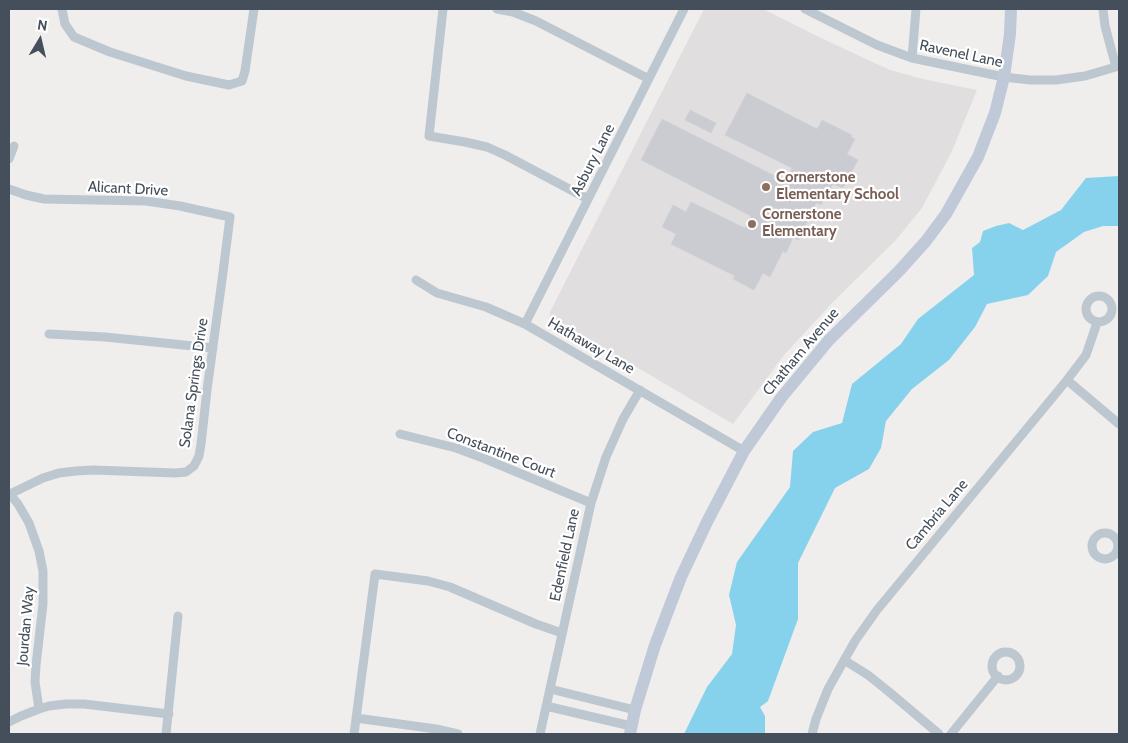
<!DOCTYPE html>
<html>
<head>
<meta charset="utf-8">
<style>
  body { margin:0 }
  #map { position:relative; width:1128px; height:743px; overflow:hidden; background:#f0eded; font-family:Cabin,sans-serif }
  canvas { display:block }
  .frame { position:absolute; inset:0; border:10px solid #454f5b; pointer-events:none }
  .north { position:absolute; left:15px; top:15px; width:50px; height:50px; -webkit-text-stroke:4px #fff; paint-order:stroke; rotate:9deg; font-size:14px; font-weight:700; line-height:20px; text-align:center; color:#454f5b }
  .north::after { content:''; display:block; margin:auto; width:18px; height:22px; background:#454f5b; clip-path:polygon(50% 0,100% 100%,50% 72%,0 100%) }
</style>
</head>
<body>
<div id="map">
<canvas width="1128" height="743"></canvas>
<div class="frame"></div>
<div class="north">N</div>
</div>
<script>
const g = document.querySelector('canvas').getContext('2d');
g.lineJoin = 'round';
function fill(path, color) {
  g.fillStyle = color;
  g.fill(path, 'evenodd');
}
function shape(rows) {
  const path = new Path2D();
  for (const r of rows) {
    if (r.length === 3) {
      path.moveTo(r[0] + r[2], r[1]);
      path.arc(r[0], r[1], r[2], 0, 2 * Math.PI);
      continue;
    }
    path.moveTo(r[0], r[1]);
    for (let i = 2; i < r.length; i += 2) path.lineTo(r[i], r[i + 1]);
  }
  return path;
}
function stroke(path, color, width, dash) {
  g.strokeStyle = color;
  g.lineWidth = width;
  g.lineCap = dash ? 'butt' : 'round';
  g.setLineDash(dash || []);
  g.stroke(path);
}
function write(font, color, halo, rows, align = 'center') {
  g.font = font + ' Cabin,sans-serif';
  g.lineWidth = 4.5;
  g.setLineDash([]);
  g.textBaseline = 'middle';
  g.strokeStyle = halo;
  g.fillStyle = color;
  for (const [text, x, y, turn = 0] of rows) {
    g.save();
    g.translate(x, y);
    g.rotate((+turn || 0) * Math.PI / 180);
    g.textAlign = isNaN(turn) ? turn : align;
    if (halo) g.strokeText(text, 0, 0);
    g.fillText(text, 0, 0);
    g.restore();
  }
}
fill(shape([
  [704,9,763,9,821,38,890,70,923,79,977,90,952,151,922,208,896,240,834,301,784,355,733,424,550,316,550,312]
]), '#e1dedf');
fill(shape([
  [1119,176,1119,226,1103,226,1084,232,1056,252,1048,276,1028,295,987,304,975,327,949,360,912,389,886,421,881,448,869,469,835,488,798,563,798,619,768,701,760,707,765,716,765,734,684,734,707,687,732,654,736,625,729,595,737,562,790,487,793,451,813,432,842,423,852,384,901,344,918,319,974,275,972,248,980,242,983,231,996,226,1009,223,1023,230,1061,210,1086,178]
]), '#86d2ed');
const building = shape([
  [747,93,817,129,822,120,852,135,851,137,855,139,847,154,858,160,843,188,833,184,821,205,816,203,799,240,793,238,786,253,783,251,770,277,763,273,754,290,733,279,735,276,671,244,676,234,662,227,673,205,686,212,691,202,745,228,751,216,641,160,662,119,785,181,792,168,725,135,747,93],
  [690,110,716,123,711,133,685,120,690,110]
]);
fill(building, '#caccd2');
stroke(building, '#d1d3d9', 1);
stroke(shape([
  [62,9,65,24,74,37,110,52,186,76,229,85,242,81,245,71,254,9],
  [443,9,429,136,465,142,487,147,505,155,588,199],
  [497,9,513,12,536,21,649,79],
  [805,9,877,45,912,58,1004,77,1030,80,1056,80,1085,76,1119,66],
  [1103,9,1105,26,1116,67],
  [912,58,916,9],
  [9,159,14,146],
  [9,189,26,195,44,199,146,201,180,206,230,217,222,280,207,390,201,444,199,456,194,466,186,472,175,473,93,470,76,471,59,473,43,478,10,494],
  [416,280,437,293,486,307,525,324,744,451],
  [1099,309,13],
  [525,324,684,9],
  [49,334,105,337,213,348],
  [1067,380,1119,424],
  [400,434,456,448,483,458,591,503],
  [9,493,18,504,29,523,39,551,43,571,43,604,36,665,35,682,39,709],
  [1105,546,13],
  [1006,666,14],
  [844,660,868,675,888,691,939,734],
  [550,689,635,710],
  [546,706,631,726],
  [356,718,436,729,458,734],
  [9,722,21,716,39,709,49,706,66,704,84,704,169,714],
  [166,734,178,616],
  [354,734,375,574,428,581,450,587,536,624,562,633],
  [540,734,591,503,606,457,623,419,640,390],
  [812,734,816,719,828,689,855,641,877,610,1067,380,1086,355,1097,323],
  [951,734,998,676]
]), '#bdc7d0', 9);
stroke(shape([
  [630,734,635,710,655,645,681,577,707,522,744,451,781,398,829,340,899,271,926,241,946,214,978,157,995,113,1004,77,1010,34,1011,9]
]), '#bfc9d7', 12);
for (const [x, y, r, color] of [
  [766,187,5,"#8d6e63"],
  [752,224,5,"#8d6e63"]
]) {
  const dot = new Path2D();
  dot.arc(x, y, r, 0, 2 * Math.PI);
  g.fillStyle = color;
  g.fill(dot);
  stroke(dot, '#fff', 2);
}
write('15px', '#454f5b', '#fff', [
  ["Ravenel Lane",961,54,12],
  ["Asbury Lane",593,160,-63],
  ["Alicant Drive",128,189,3],
  ["Hathaway Lane",591,346,30],
  ["Chatham Avenue",801,352,-50],
  ["Solana Springs Drive",194,383,-82],
  ["Constantine Court",501,453,21],
  ["Cambria Lane",937,515,-50],
  ["Edenfield Lane",565,555,-78],
  ["Jourdan Way",26,626,-85]
]);
write('bold 15px', '#785e54', '#fff', [
  ["Cornerstone",776,178],
  ["Elementary School",776,195],
  ["Cornerstone",762,215],
  ["Elementary",762,232]
], 'left');
</script>
</body>
</html>
